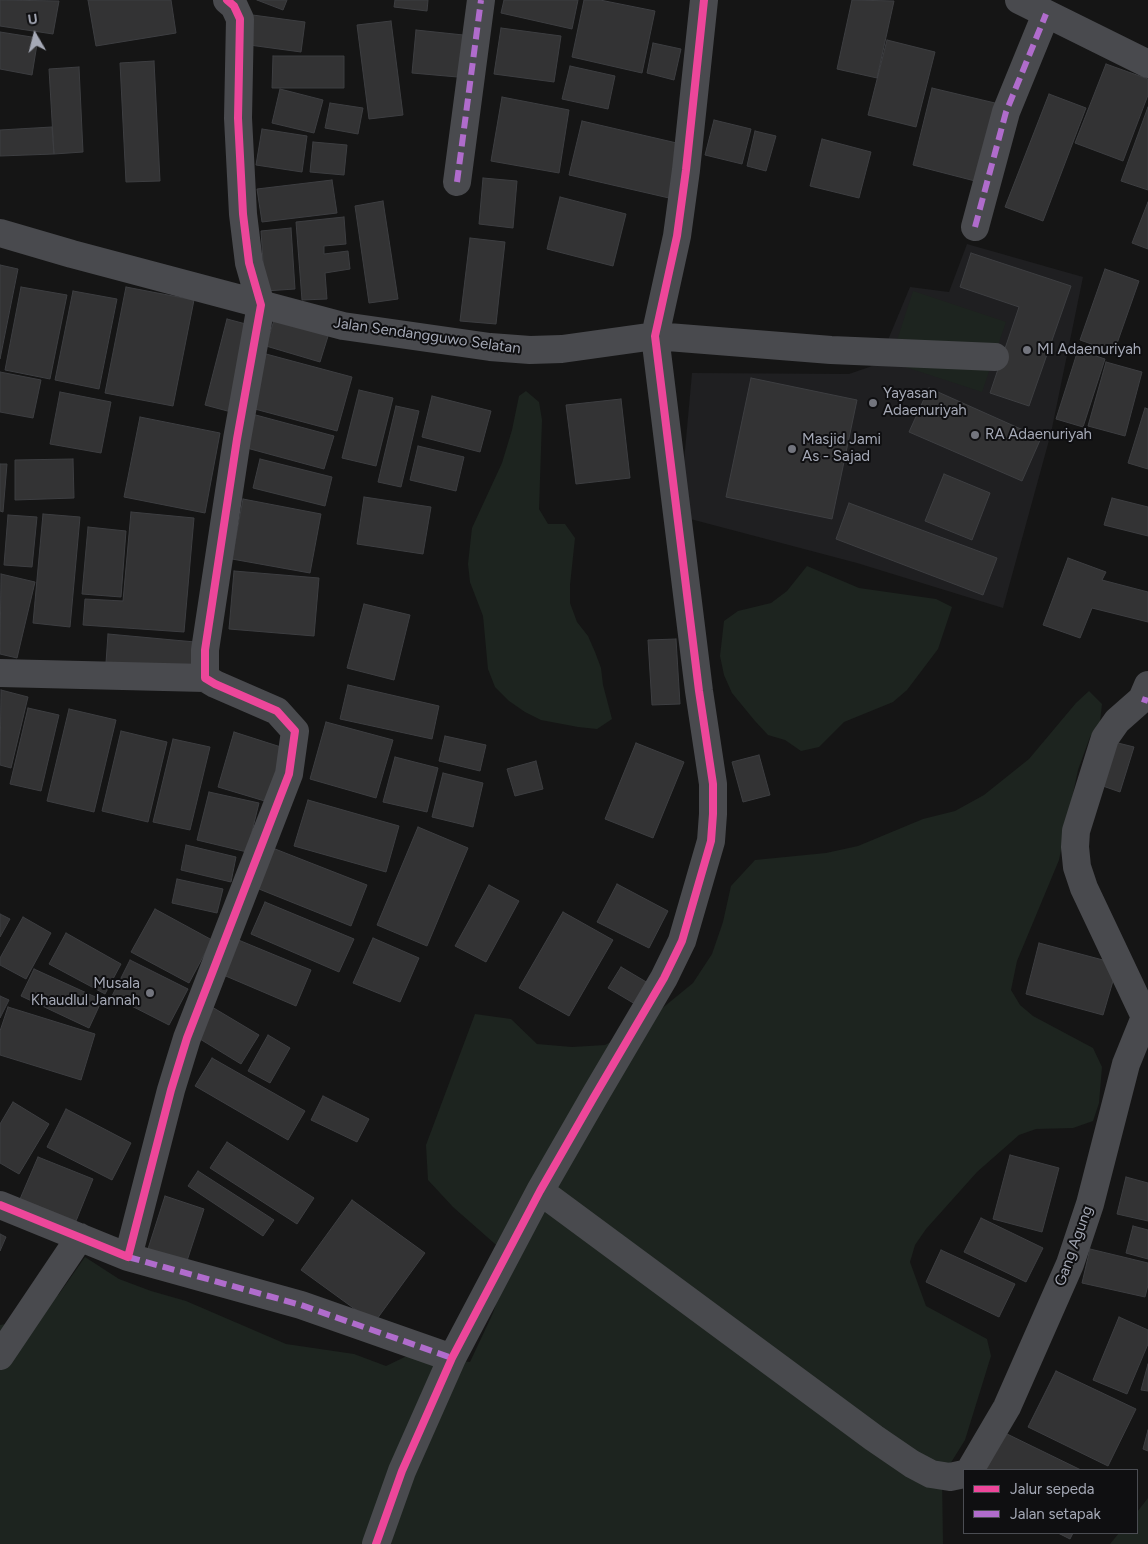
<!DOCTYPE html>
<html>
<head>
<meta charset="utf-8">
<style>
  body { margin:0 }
  #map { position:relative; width:1148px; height:1544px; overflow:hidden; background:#151515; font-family:Figtree,sans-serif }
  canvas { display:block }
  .legend { position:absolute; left:963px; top:1469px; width:175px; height:65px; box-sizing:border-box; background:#0f0f11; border:1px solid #4b4d53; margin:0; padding:6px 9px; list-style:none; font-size:15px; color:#a5a9b6 }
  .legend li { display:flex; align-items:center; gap:10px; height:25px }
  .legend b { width:25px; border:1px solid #4b4d53 }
  .north { position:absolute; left:10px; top:10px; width:50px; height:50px; -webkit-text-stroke:4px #0f0f11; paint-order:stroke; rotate:352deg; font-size:14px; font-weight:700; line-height:20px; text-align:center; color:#a5a9b6 }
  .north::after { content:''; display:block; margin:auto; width:18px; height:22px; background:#a5a9b6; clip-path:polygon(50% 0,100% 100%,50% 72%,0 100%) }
</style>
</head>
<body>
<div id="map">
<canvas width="1148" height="1544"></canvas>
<ul class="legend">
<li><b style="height:6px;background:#ed469a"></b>Jalur sepeda</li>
<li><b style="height:6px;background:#b06ccc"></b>Jalan setapak</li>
</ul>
<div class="north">U</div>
</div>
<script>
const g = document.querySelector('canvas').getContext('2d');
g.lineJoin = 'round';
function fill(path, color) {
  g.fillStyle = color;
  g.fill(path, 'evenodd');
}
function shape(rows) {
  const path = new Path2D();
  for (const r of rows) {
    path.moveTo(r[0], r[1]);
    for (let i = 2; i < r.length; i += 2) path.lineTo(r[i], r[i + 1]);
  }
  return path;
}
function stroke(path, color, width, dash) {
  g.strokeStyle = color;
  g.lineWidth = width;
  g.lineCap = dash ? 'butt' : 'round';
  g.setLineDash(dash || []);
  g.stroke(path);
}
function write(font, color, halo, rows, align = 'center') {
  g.font = font + ' Figtree,sans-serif';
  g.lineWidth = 4;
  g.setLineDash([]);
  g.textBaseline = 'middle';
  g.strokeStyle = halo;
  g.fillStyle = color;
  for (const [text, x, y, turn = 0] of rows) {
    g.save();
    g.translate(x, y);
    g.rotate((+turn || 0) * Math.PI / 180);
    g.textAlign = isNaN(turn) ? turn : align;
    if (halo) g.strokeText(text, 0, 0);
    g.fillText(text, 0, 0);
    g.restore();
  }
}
fill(shape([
  [967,244,1083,277,1051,433,1003,608,857,563,679,516,692,373,849,374,878,364,910,287,949,292]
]), '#1f1f21');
fill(shape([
  [913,291,1006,322,982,392,890,362],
  [526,391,539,402,542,420,539,509,548,524,565,524,575,538,570,585,570,603,577,622,588,636,595,652,601,668,603,685,612,719,597,729,578,727,541,720,525,712,509,701,495,687,488,669,483,616,470,582,468,564,472,528,502,463,512,430,519,396],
  [807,566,859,588,936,599,952,607,938,649,907,690,893,702,844,722,819,747,801,751,785,740,768,735,755,721,732,693,724,675,720,656,724,621,738,611,771,603,787,591],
  [1089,691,1102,704,1100,722,1090,737,1078,770,1059,860,1017,961,1011,990,1020,1005,1033,1016,1093,1048,1102,1067,1099,1103,1093,1121,1073,1128,1036,1129,1019,1135,977,1172,926,1229,915,1245,910,1262,926,1306,987,1339,991,1356,965,1440,942,1477,943,1544,0,1544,0,1325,12,1323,44,1306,59,1294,85,1257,119,1279,151,1291,186,1301,286,1344,354,1354,386,1366,411,1354,470,1362,493,1313,511,1258,453,1207,428,1180,426,1145,475,1014,511,1019,537,1044,572,1047,605,1045,638,1028,693,983,712,954,723,922,731,886,755,860,826,853,858,846,923,819,955,811,984,795,1029,759,1076,703],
  [1148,1498,1148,1544,1110,1544,1119,1533,1137,1533,1137,1512]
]), '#1d241f');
const building = shape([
  [0,0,59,1,53,34,0,26,0,0],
  [88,0,171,0,176,33,96,46,88,0],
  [257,0,287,0,283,10,257,0],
  [395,0,428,0,427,11,394,7,395,0],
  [504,0,578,0,572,29,501,13,504,0],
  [584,0,600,0,655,11,642,73,572,57,584,0],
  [852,0,894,1,877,78,837,69,852,0],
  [245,14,305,22,301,52,242,44,245,14],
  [391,21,403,115,369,119,357,25,391,21],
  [501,28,561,36,554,82,494,74,501,28],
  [416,30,473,36,469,78,412,73,416,30],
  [0,32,38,38,32,75,0,69,0,32],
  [887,40,935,52,916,127,868,115,887,40],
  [653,43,681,49,674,80,647,73,653,43],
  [273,56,344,56,344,88,272,88,273,56],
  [154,61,160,181,126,182,120,63,154,61],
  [1106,64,1148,79,1148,95,1123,161,1075,143,1106,64],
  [570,66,615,76,608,109,562,99,570,66],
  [79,67,83,152,54,154,49,69,79,67],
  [932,88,995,103,975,181,913,165,932,88],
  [280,89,323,100,314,133,272,123,280,89],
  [1049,94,1086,108,1043,221,1005,207,1049,94],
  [502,97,569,110,559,173,491,161,502,97],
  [330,103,363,108,358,134,325,128,330,103],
  [1148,107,1148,190,1121,181,1148,107],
  [714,120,751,129,742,164,705,155,714,120],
  [582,121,681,144,669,198,569,175,582,121],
  [52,127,54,154,0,156,0,130,52,127],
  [262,129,307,136,302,172,256,165,262,129],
  [755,131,776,136,766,171,747,166,755,131],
  [822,139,871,152,859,198,810,186,822,139],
  [313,142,347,145,344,175,310,172,313,142],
  [483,178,517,181,513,228,479,224,483,178],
  [332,180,337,213,262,222,257,189,332,180],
  [560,197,626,214,613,266,547,249,560,197],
  [383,201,398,299,369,303,355,206,383,201],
  [1148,202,1148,249,1132,243,1148,202],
  [344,217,346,244,324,246,324,254,348,251,350,269,325,273,327,299,302,300,296,222,344,217],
  [291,228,295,289,265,291,261,231,291,228],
  [470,238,505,242,496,324,460,321,470,238],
  [971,253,1071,286,1029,406,990,393,1019,307,960,287,971,253],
  [0,265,18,269,0,359,0,265],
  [1105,269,1139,281,1114,352,1080,340,1105,269],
  [21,287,67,295,50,379,5,370,21,287],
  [126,287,194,300,173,406,105,393,126,287],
  [73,291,117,299,99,389,55,380,73,291],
  [275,317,329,333,320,362,266,346,275,317],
  [227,319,257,327,235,413,205,405,227,319],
  [1078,350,1105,359,1083,427,1056,419,1078,350],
  [266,354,352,377,337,431,251,408,266,354],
  [1106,362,1142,372,1125,436,1088,426,1106,362],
  [0,372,41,380,33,418,0,412,0,372],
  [751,378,857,400,832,519,726,497,751,378],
  [929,388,1041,438,1022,481,909,432,929,388],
  [359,390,393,398,376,466,342,458,359,390],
  [60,392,111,402,101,453,50,444,60,392],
  [432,396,491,411,480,452,422,437,432,396],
  [621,399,630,478,576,484,566,405,621,399],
  [396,406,419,411,401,487,378,482,396,406],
  [1145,408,1148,409,1148,469,1128,463,1145,408],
  [252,414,334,436,324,469,243,447,252,414],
  [140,417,220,433,205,513,124,497,140,417],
  [418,446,464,457,456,491,410,480,418,446],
  [73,459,74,498,15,500,15,460,73,459],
  [260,459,332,477,325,506,253,488,260,459],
  [0,464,7,464,3,512,0,511,0,464],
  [944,474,990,493,972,540,925,521,944,474],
  [364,497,431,507,423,554,357,544,364,497],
  [1112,498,1148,507,1148,536,1104,525,1112,498],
  [243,499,321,514,310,573,232,559,243,499],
  [849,503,997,558,983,595,836,539,849,503],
  [131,512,194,518,184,632,83,625,85,599,123,601,131,512],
  [43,514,80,517,70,627,33,623,43,514],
  [8,515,37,517,32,567,4,565,8,515],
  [88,527,126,531,121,597,82,594,88,527],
  [1068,558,1106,572,1102,580,1148,592,1148,622,1092,608,1080,638,1043,625,1068,558],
  [234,571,319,578,314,636,229,629,234,571],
  [1,574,35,582,17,658,0,654,1,574],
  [364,604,410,615,394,680,347,668,364,604],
  [108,634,195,642,193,671,106,663,108,634],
  [676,639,680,704,652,705,648,640,676,639],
  [348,685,439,706,432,739,340,719,348,685],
  [1,690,28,697,11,768,0,765,1,690],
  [28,708,59,715,41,791,10,784,28,708],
  [69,709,116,720,94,812,47,801,69,709],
  [326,722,393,740,376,798,310,779,326,722],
  [121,731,167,742,148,822,102,811,121,731],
  [234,732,284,748,268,802,218,787,234,732],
  [445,736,486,745,480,771,439,761,445,736],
  [173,739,210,747,190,830,153,822,173,739],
  [1114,742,1134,747,1120,792,1100,785,1114,742],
  [636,743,684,762,653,838,605,819,636,743],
  [759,755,770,795,743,802,732,762,759,755],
  [395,757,438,768,427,812,383,802,395,757],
  [536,761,543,789,515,796,507,769,536,761],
  [443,773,483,783,473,827,432,817,443,773],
  [209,792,259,803,247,852,197,840,209,792],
  [308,800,399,826,386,872,294,846,308,800],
  [418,827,468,848,427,946,377,925,418,827],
  [186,845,236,857,231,882,181,870,186,845],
  [270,847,367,885,351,926,254,887,270,847],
  [177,879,223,889,217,913,172,903,177,879],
  [617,884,668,911,649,948,597,922,617,884],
  [489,885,519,901,486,962,455,946,489,885],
  [265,902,354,939,339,972,251,934,265,902],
  [155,909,212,940,189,983,131,952,155,909],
  [563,912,613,940,569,1016,519,988,563,912],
  [0,914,10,919,0,937,0,914],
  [23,917,51,933,26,979,0,965,0,958,23,917],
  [66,933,121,964,105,994,49,964,66,933],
  [373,938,419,958,400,1002,353,983,373,938],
  [236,939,311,970,296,1006,221,974,236,939],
  [1039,943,1118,964,1103,1015,1026,994,1039,943],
  [130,960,188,989,169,1025,112,996,130,960],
  [621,967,648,983,635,1004,608,988,621,967],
  [34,969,102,1000,89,1028,21,996,34,969],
  [0,996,9,1000,0,1018,0,996],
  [8,1007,95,1034,81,1080,0,1055,0,1031,8,1007],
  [212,1007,259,1035,241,1064,195,1036,212,1007],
  [268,1035,290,1048,270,1083,248,1071,268,1035],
  [212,1058,305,1111,288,1140,195,1086,212,1058],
  [323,1096,369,1119,357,1142,311,1120,323,1096],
  [13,1102,49,1124,19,1174,0,1163,0,1124,13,1102],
  [66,1109,131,1143,112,1180,47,1147,66,1109],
  [227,1142,314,1198,297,1224,210,1168,227,1142],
  [1010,1155,1059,1168,1042,1232,993,1219,1010,1155],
  [38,1157,93,1179,76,1221,20,1199,38,1157],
  [198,1171,274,1220,263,1236,188,1186,198,1171],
  [1126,1177,1148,1183,1148,1221,1117,1214,1126,1177],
  [165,1196,204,1209,185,1267,146,1255,165,1196],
  [352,1200,425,1253,374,1323,301,1270,352,1200],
  [981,1218,1043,1248,1026,1282,964,1252,981,1218],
  [1133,1226,1148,1230,1148,1259,1126,1253,1133,1226],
  [0,1234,6,1237,0,1251,0,1234],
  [1090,1249,1148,1263,1148,1285,1145,1297,1082,1283,1090,1249],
  [941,1250,1015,1284,999,1317,926,1282,941,1250],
  [1119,1317,1148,1330,1148,1344,1127,1394,1093,1380,1119,1317],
  [1148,1364,1148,1391,1141,1390,1148,1364],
  [1056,1371,1136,1409,1108,1466,1028,1427,1056,1371],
  [1148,1430,1148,1451,1143,1449,1148,1430],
  [1005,1433,1081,1470,986,1470,1005,1433],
  [1058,1533,1073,1533,1070,1539,1058,1533]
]);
fill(building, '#333334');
stroke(building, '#3d3e41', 1);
stroke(shape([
  [1019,0,1148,64],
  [457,182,481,0],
  [975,227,1006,112,1046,14],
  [0,233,72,254,343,326,490,347,530,350,562,349,655,336,831,350,995,357],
  [0,673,205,678],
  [1148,685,1142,699,1117,721,1105,738,1076,831,1075,847,1077,867,1084,888,1145,1017,1148,1018],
  [540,1191,874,1438,912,1464,931,1474,950,1477,964,1474],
  [0,1205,128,1257,171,1090,187,1038,289,774,295,731,277,711,215,684,205,678,205,650,237,439,261,305,249,263,243,214,238,118,240,19,234,6,227,0],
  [128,1257,301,1305,452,1358],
  [0,1356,80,1237],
  [970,1470,1007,1407,1070,1264,1090,1204,1126,1064,1145,1017],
  [376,1544,402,1471,452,1358,540,1191,594,1097,664,978,682,941,711,841,713,814,713,784,699,691,655,336,677,236,686,170,704,0]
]), '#494a4e', 28);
stroke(shape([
  [457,182,481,0],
  [975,227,1006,112,1046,14],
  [1142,699,1148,701],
  [128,1257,301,1305,452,1358]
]), '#b06ccc', 6, [12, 6]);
stroke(shape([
  [0,1205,128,1257,171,1090,187,1038,289,774,295,731,277,711,215,684,205,678,205,650,237,439,261,305,249,263,243,214,238,118,240,19,234,6,227,0],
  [376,1544,402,1471,452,1358,540,1191,594,1097,664,978,682,941,711,841,713,814,713,784,699,691,655,336,677,236,686,170,704,0]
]), '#ed469a', 8);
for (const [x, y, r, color] of [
  [1027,350,5,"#73757e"],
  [873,403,5,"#73757e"],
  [975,435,5,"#73757e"],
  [792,449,5,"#73757e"],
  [150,993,5,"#73757e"]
]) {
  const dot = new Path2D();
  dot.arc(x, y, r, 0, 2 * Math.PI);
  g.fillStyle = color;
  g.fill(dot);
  stroke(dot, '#0f0f11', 2);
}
write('15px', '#a5a9b6', '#0f0f11', [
  ["Jalan Sendangguwo Selatan",427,336,8],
  ["Gang Agung",1074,1246,-70]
]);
write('15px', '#a5a9b6', '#0f0f11', [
  ["MI Adaenuriyah",1037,350],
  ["Yayasan",883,394],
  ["Adaenuriyah",883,411],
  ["RA Adaenuriyah",985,435],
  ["Masjid Jami",802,440],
  ["As - Sajad",802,457],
  ["Musala",140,984,"right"],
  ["Khaudlul Jannah",140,1001,"right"]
], 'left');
</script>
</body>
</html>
